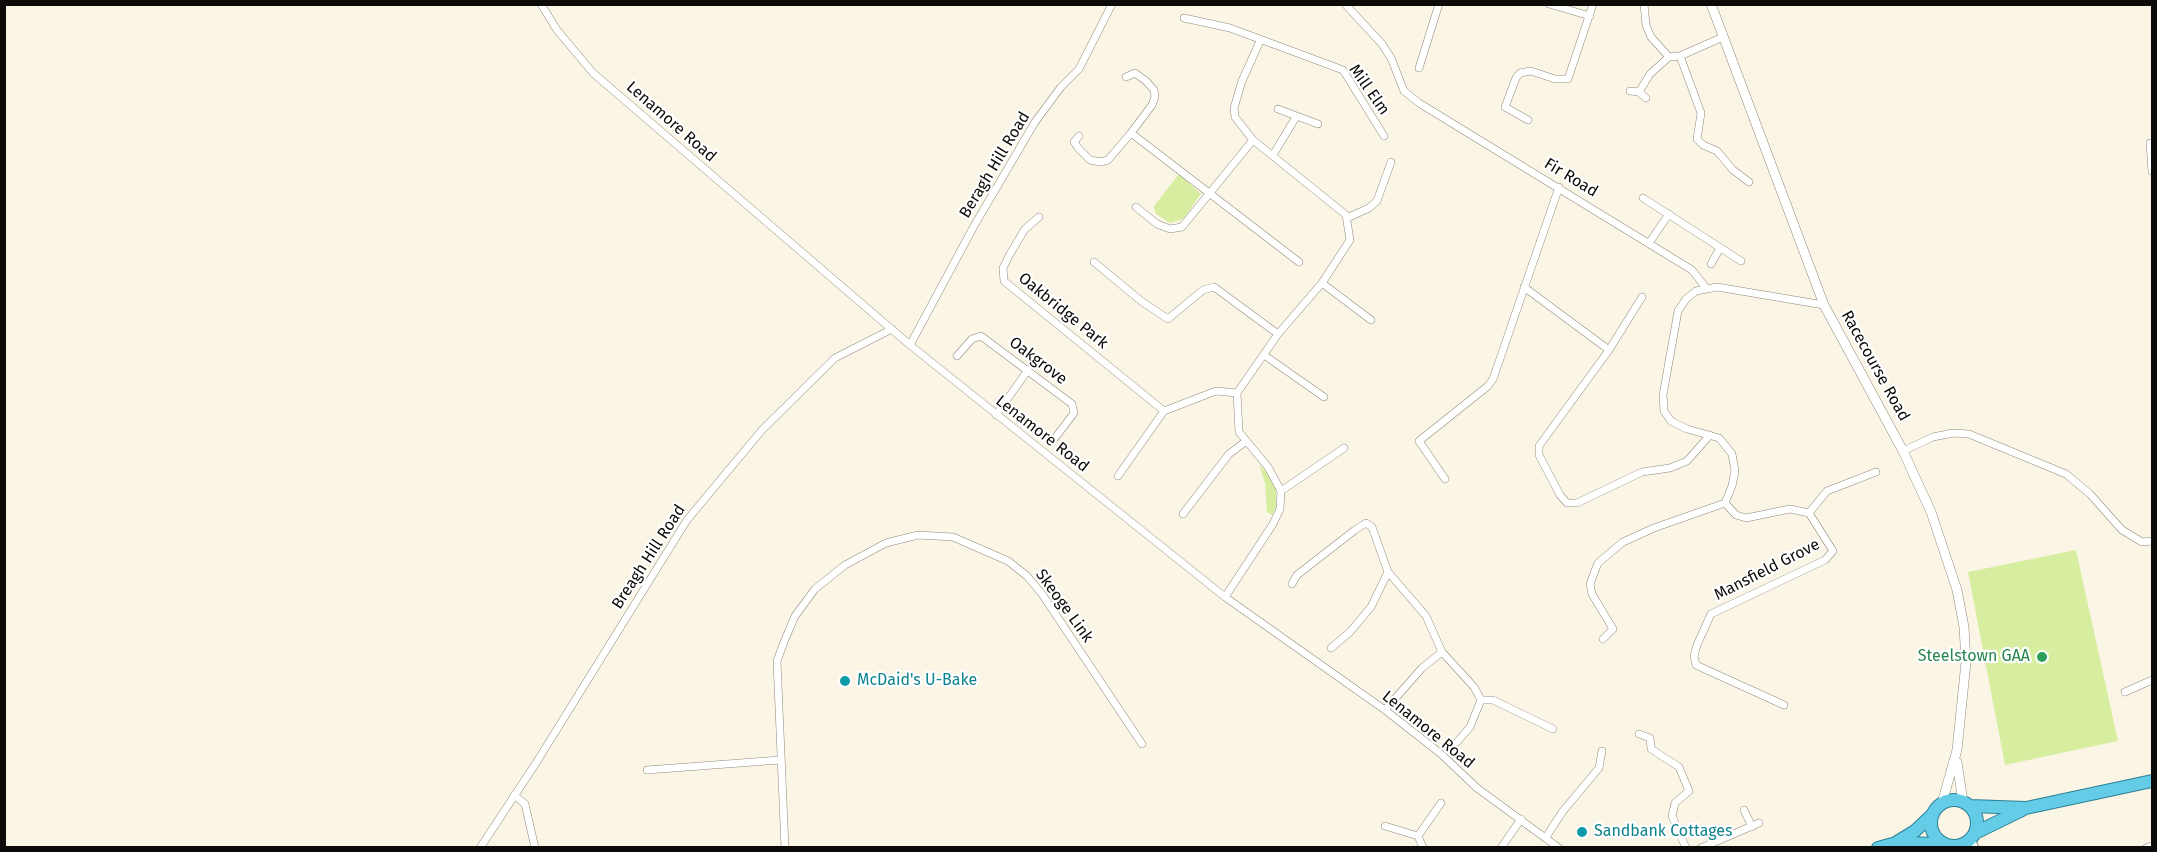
<!DOCTYPE html>
<html>
<head>
<meta charset="utf-8">
<style>
  body { margin:0 }
  #map { position:relative; width:2157px; height:852px; overflow:hidden; background:#fbf5e6; font-family:"Fira Sans",sans-serif }
  canvas { display:block }
  .frame { position:absolute; inset:0; border:6px solid #0d0b07; pointer-events:none }
</style>
</head>
<body>
<div id="map">
<canvas width="2157" height="852"></canvas>
<div class="frame"></div>
</div>
<script>
const g = document.querySelector('canvas').getContext('2d');
g.lineJoin = 'round';
function fill(path, color) {
  g.fillStyle = color;
  g.fill(path, 'evenodd');
}
function shape(rows) {
  const path = new Path2D();
  for (const r of rows) {
    if (r.length === 3) {
      path.moveTo(r[0] + r[2], r[1]);
      path.arc(r[0], r[1], r[2], 0, 2 * Math.PI);
      continue;
    }
    path.moveTo(r[0], r[1]);
    for (let i = 2; i < r.length; i += 2) path.lineTo(r[i], r[i + 1]);
  }
  return path;
}
function stroke(path, color, width, dash) {
  g.strokeStyle = color;
  g.lineWidth = width;
  g.lineCap = dash ? 'butt' : 'round';
  g.setLineDash(dash || []);
  g.stroke(path);
}
function write(font, color, halo, rows, align = 'center') {
  g.font = font + ' "Fira Sans",sans-serif';
  g.lineWidth = 4.5;
  g.setLineDash([]);
  g.textBaseline = 'middle';
  g.strokeStyle = halo;
  g.fillStyle = color;
  for (const [text, x, y, turn = 0] of rows) {
    g.save();
    g.translate(x, y);
    g.rotate((+turn || 0) * Math.PI / 180);
    g.textAlign = isNaN(turn) ? turn : align;
    if (halo) g.strokeText(text, 0, 0);
    g.fillText(text, 0, 0);
    g.restore();
  }
}
fill(shape([
  [1179,174,1201,194,1183,219,1170,223,1155,213,1154,206],
  [1259,465,1269,474,1276,488,1276,507,1272,515,1267,512,1265,483],
  [2076,550,2118,741,2005,765,1968,572]
]), '#d7eea0');
const minor = shape([
  [541,4,557,30,593,73,910,345,1225,597,1385,710,1440,753,1477,788,1559,848],
  [1345,4,1382,44,1391,58,1404,91,1419,103,1692,270,1706,288],
  [1549,4,1590,16],
  [1644,4,1646,25,1651,37,1669,57,1680,56,1723,37],
  [1184,18,1230,28,1343,70,1384,136],
  [1680,56,1701,113,1697,139,1703,145,1717,151,1733,170,1749,182],
  [1419,68,1439,4],
  [1630,91,1639,92,1646,98],
  [1639,92,1650,74,1669,57],
  [1278,109,1318,124],
  [1528,120,1505,107,1516,78,1520,73,1531,71,1555,79,1568,79,1593,4],
  [1131,133,1299,262],
  [1079,136,1074,142,1079,149,1090,160,1100,162,1108,160,1131,133,1152,105,1155,97,1154,90,1146,81,1135,73,1126,77],
  [2150,143,2152,171],
  [1273,155,1296,117],
  [1643,198,1741,261],
  [1136,207,1157,224,1170,229,1182,227,1253,140],
  [1039,217,1025,229,1010,254,1003,268,1004,281,1164,411,1216,391,1237,393],
  [1347,218,1369,208,1377,201,1391,162],
  [1649,243,1669,214],
  [1094,262,1141,301,1168,319,1203,290,1214,287,1278,334],
  [1711,264,1720,248],
  [1322,283,1371,320],
  [1524,287,1609,350],
  [1642,297,1609,350,1539,446,1539,455,1560,495,1567,503,1577,503,1642,472,1670,468,1687,461,1710,435],
  [910,345,974,226,1035,122,1061,87,1079,69,1112,4],
  [1264,355,1324,397],
  [957,356,972,339,981,336,1072,404,1074,413,1055,438],
  [996,415,1028,370],
  [1903,451,1933,437,1953,433,1969,434,2066,474,2090,494,2122,530,2142,542,2152,541],
  [1118,476,1164,411],
  [1445,479,1419,441,1488,386,1493,379,1559,187],
  [1281,491,1344,448],
  [1725,503,1736,515,1746,518,1790,509,1809,513,1833,551,1825,560,1711,614,1697,645,1694,656,1696,665,1784,705],
  [1809,513,1827,491,1876,472],
  [1183,514,1229,454,1245,442],
  [1292,584,1297,575,1355,530,1366,523,1372,527,1388,572,1426,616,1442,652,1422,668,1385,710],
  [1225,597,1273,524,1280,509,1281,491,1268,467,1239,432,1237,393,1278,334,1322,283,1350,240,1346,215,1253,140,1235,117,1234,108,1242,81,1260,41],
  [1603,639,1613,629,1592,594,1590,584,1598,563,1623,542,1654,528,1725,503,1732,486,1735,471,1732,454,1724,444,1719,438,1687,429,1671,421,1664,411,1663,395,1678,311,1686,299,1696,291,1717,287,1824,305],
  [1331,648,1350,632,1371,607,1388,572],
  [1442,652,1474,687,1481,700,1493,700,1553,729],
  [2125,692,2152,680],
  [1639,734,1650,738,1651,749,1679,767,1689,791,1675,803,1672,816,1686,848],
  [1457,742,1470,727,1481,700],
  [647,770,780,760],
  [514,795,525,804,535,848],
  [1744,810,1752,827],
  [1385,826,1418,836],
  [1546,837,1563,811,1599,768,1602,751],
  [480,848,536,763,687,520,762,430,835,358,892,329],
  [785,848,777,661,784,642,795,616,815,589,845,565,886,543,918,535,953,537,1008,561,1027,576,1042,594,1142,744],
  [1423,848,1418,836,1441,803],
  [1501,848,1521,819],
  [1701,848,1759,823],
  [2146,848,2152,846]
]);
const tertiary = shape([
  [1711,4,1824,305,1903,451,1931,512,1957,590,1964,627,1966,662,1957,750,1942,803],
  [1957,762,1963,802]
]);
const secondary = shape([
  [1970,839,1973,848],
  [1951,846,1952,848]
]);
const trunk = shape([
  [1954,823,23],
  [1970,806,2026,808,2152,781],
  [1975,833,2022,810],
  [1897,842,1915,831,1933,814],
  [1878,848,1896,843,1944,844]
]);
stroke(minor, '#8f8a7d', 8);
stroke(tertiary, '#8f8a7d', 10);
stroke(secondary, '#8f8a7d', 12);
stroke(trunk, '#2c8195', 14);
stroke(minor, '#fff', 7);
stroke(tertiary, '#fff', 9);
stroke(secondary, '#fff', 10);
stroke(trunk, '#64cce7', 12);
for (const [x, y, r, color] of [
  [2042,657,6,"#2e9e5b"],
  [845,681,6,"#0f9aa8"],
  [1582,832,6,"#0f9aa8"]
]) {
  const dot = new Path2D();
  dot.arc(x, y, r, 0, 2 * Math.PI);
  g.fillStyle = color;
  g.fill(dot);
  stroke(dot, '#fff', 2);
}
write('16px', '#0d0b07', '#fff', [
  ["Mill Elm",1369,90,55],
  ["Lenamore Road",671,122,41],
  ["Beragh Hill Road",995,165,-59],
  ["Fir Road",1571,178,31],
  ["Oakbridge Park",1063,311,39],
  ["Oakgrove",1038,361,37],
  ["Racecourse Road",1875,366,61],
  ["Lenamore Road",1042,434,38],
  ["Breagh Hill Road",649,557,-57],
  ["Mansfield Grove",1767,570,-27],
  ["Skeoge Link",1064,606,54],
  ["Lenamore Road",1428,730,39]
]);
write('16px', '#27864d', '#fff', [
  ["Steelstown GAA",2030,657]
], 'right');
write('16px', '#0d838f', '#fff', [
  ["McDaid's U-Bake",857,681],
  ["Sandbank Cottages",1594,832]
], 'left');
</script>
</body>
</html>
